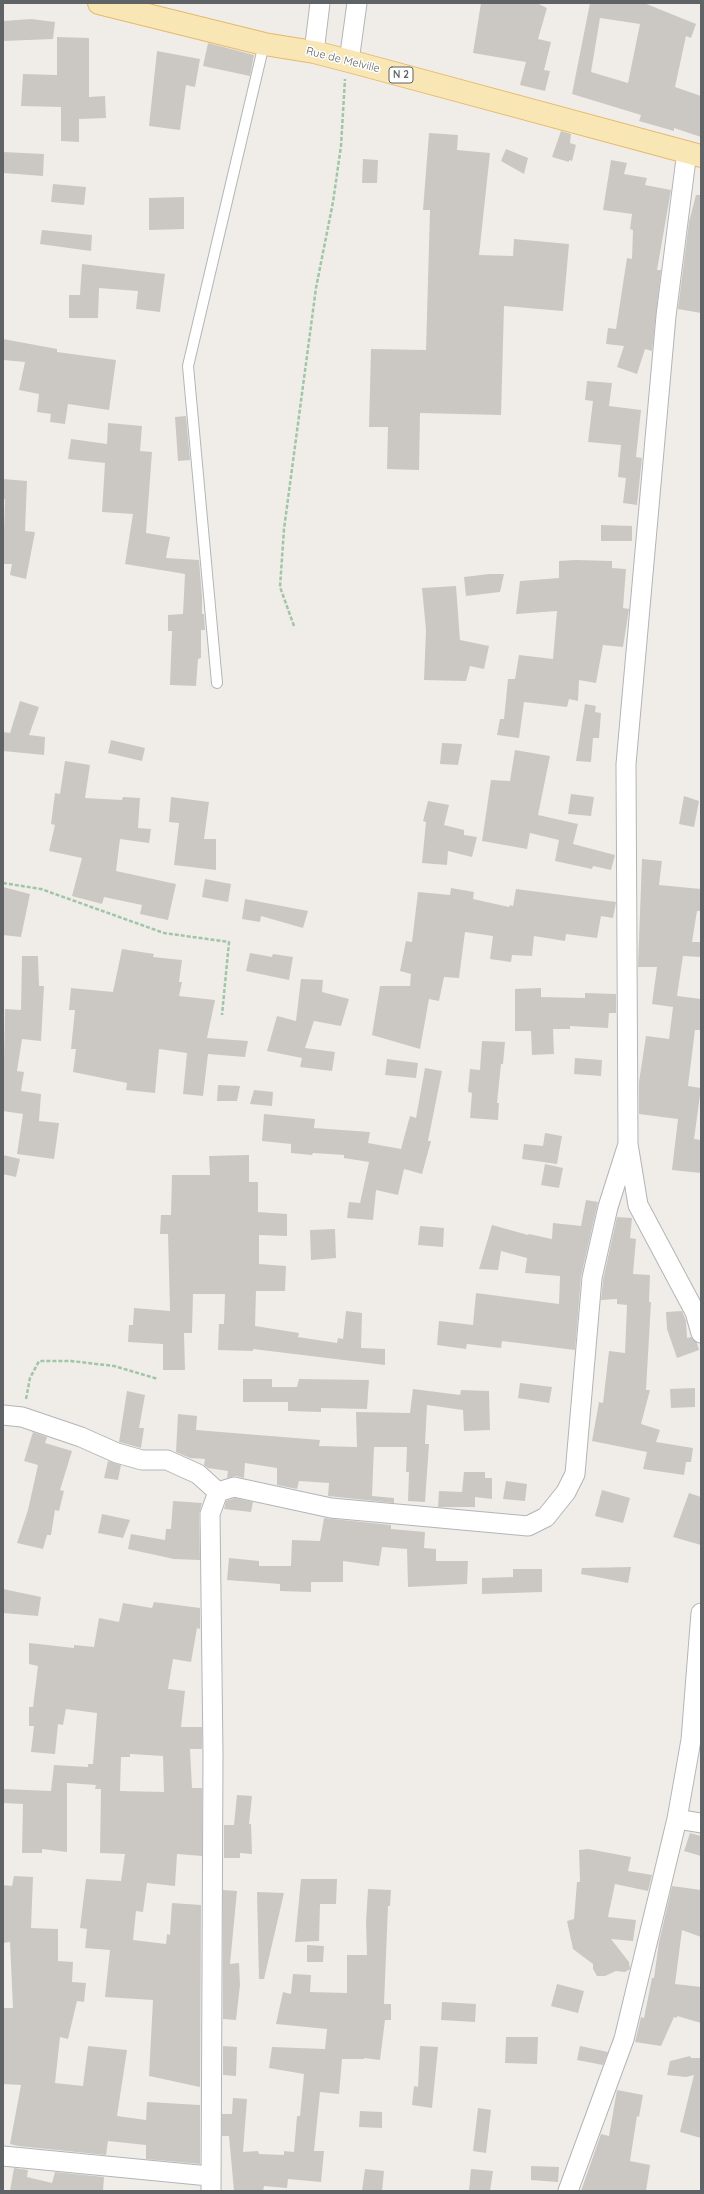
<!DOCTYPE html>
<html>
<head>
<meta charset="utf-8">
<style>
  body { margin:0 }
  #map { position:relative; width:704px; height:2194px; overflow:hidden; background:#f0ede8; font-family:Quicksand,sans-serif }
  canvas { display:block }
  .frame { position:absolute; inset:0; border:4px solid #5f6366; pointer-events:none }
</style>
</head>
<body>
<div id="map">
<canvas width="704" height="2194"></canvas>
<div class="frame"></div>
</div>
<script>
const g = document.querySelector('canvas').getContext('2d');
g.lineJoin = 'round';
function fill(path, color) {
  g.fillStyle = color;
  g.fill(path, 'evenodd');
}
function shape(rows) {
  const path = new Path2D();
  for (const r of rows) {
    path.moveTo(r[0], r[1]);
    for (let i = 2; i < r.length; i += 2) path.lineTo(r[i], r[i + 1]);
  }
  return path;
}
function stroke(path, color, width, dash) {
  g.strokeStyle = color;
  g.lineWidth = width;
  g.lineCap = dash ? 'butt' : 'round';
  g.setLineDash(dash || []);
  g.stroke(path);
}
function write(font, color, halo, rows, align = 'center') {
  g.font = font + ' Quicksand,sans-serif';
  g.lineWidth = 3;
  g.setLineDash([]);
  g.textBaseline = 'middle';
  g.strokeStyle = halo;
  g.fillStyle = color;
  for (const [text, x, y, turn = 0] of rows) {
    g.save();
    g.translate(x, y);
    g.rotate((+turn || 0) * Math.PI / 180);
    g.textAlign = isNaN(turn) ? turn : align;
    if (halo) g.strokeText(text, 0, 0);
    g.fillText(text, 0, 0);
    g.restore();
  }
}
fill(shape([
  [481,3,537,3,547,8,538,39,551,42,544,70,550,71,545,91,520,85,526,62,473,53],
  [590,3,644,3,696,24,691,38,686,36,675,87,701,96,701,137,674,128,674,131,639,121,641,115,572,94],
  [600,18,640,24,628,83,591,72],
  [31,19,55,22,53,39,3,41,3,21],
  [57,37,89,38,89,97,105,96,106,118,79,119,79,142,61,141,61,107,21,106,23,74,57,75],
  [208,43,254,55,250,76,203,66],
  [157,51,200,59,195,87,186,85,180,130,149,126],
  [561,131,571,134,570,143,576,145,572,161,569,160,569,162,552,157],
  [429,133,458,135,457,150,490,153,479,255,513,256,514,239,569,244,563,311,504,306,501,415,420,413,419,470,387,469,388,427,369,427,371,349,426,350,430,210,423,210],
  [506,149,528,158,524,174,501,161],
  [3,152,44,154,43,176,3,173],
  [363,159,378,160,377,183,362,183],
  [611,160,627,163,624,174,647,178,645,185,671,190,657,270,661,270,652,351,645,349,637,374,617,367,624,346,606,344,608,328,616,329,627,258,632,259,633,230,630,229,632,214,603,210],
  [53,184,86,187,84,205,51,202],
  [696,195,701,195,701,313,678,309,689,222],
  [184,197,184,229,149,230,149,198],
  [42,230,92,235,91,251,40,244],
  [82,264,165,274,160,312,136,309,138,291,99,288,98,318,69,318,69,295,80,295],
  [3,339,57,349,57,352,116,360,109,410,68,404,65,424,50,422,51,414,37,412,39,394,19,390,25,362,3,360],
  [587,381,612,383,609,406,641,410,636,457,642,458,637,505,623,503,626,478,618,477,621,445,588,442,593,401,585,400],
  [186,416,190,460,178,461,175,417],
  [108,423,142,426,140,451,152,452,146,533,170,537,166,558,199,560,202,596,202,614,204,614,205,630,201,630,201,658,198,659,196,686,170,685,172,631,168,631,168,615,183,614,185,574,125,564,133,514,102,512,105,463,68,459,71,439,107,444],
  [3,479,27,481,25,531,35,532,26,579,10,575,12,564,3,564,5,499,3,499],
  [601,525,632,526,632,541,601,541],
  [576,560,612,561,612,568,626,569,623,608,629,609,623,647,603,645,596,683,579,680,578,701,569,699,567,707,524,702,519,738,497,735,500,719,504,719,508,679,515,679,519,655,553,659,557,611,516,614,520,581,559,578,559,561],
  [489,574,504,574,500,592,466,596,464,577],
  [456,586,460,640,489,646,484,669,470,666,466,681,424,680,426,630,422,588],
  [20,701,39,707,29,735,45,737,44,755,3,751,3,732,10,733],
  [585,704,596,706,595,712,601,713,599,738,593,738,591,762,576,761],
  [111,740,145,748,142,761,108,753],
  [442,743,462,744,458,765,440,764],
  [515,750,550,756,538,815,578,824,573,844,615,855,611,870,593,866,592,869,555,861,559,840,530,833,527,849,482,841,491,780,510,781],
  [65,761,90,765,85,798,122,800,123,797,140,798,138,828,151,829,149,843,120,839,116,871,176,884,168,920,140,914,142,905,104,897,102,904,72,896,82,858,49,851,55,825,51,824,55,793,60,794],
  [571,794,594,797,591,816,568,814],
  [684,796,699,801,694,827,679,824],
  [171,797,209,802,204,839,216,839,216,870,174,865,179,823,169,822],
  [428,801,449,805,444,825,464,830,464,835,477,837,472,857,448,851,447,865,422,863,426,822,423,821],
  [642,859,662,861,659,885,701,889,701,911,697,911,692,942,701,942,701,957,683,956,677,996,701,999,701,1030,695,1030,688,1086,701,1088,694,1139,701,1140,701,1173,672,1170,678,1119,639,1114,639,1082,646,1036,669,1039,673,1007,652,1004,657,967,638,967],
  [205,879,231,884,228,902,202,897],
  [3,887,30,894,21,937,3,935],
  [451,888,474,892,473,899,509,907,510,905,513,906,516,889,616,902,613,918,601,916,597,938,566,934,565,941,534,936,532,956,512,955,511,962,490,959,493,936,465,932,459,978,444,977,439,1001,429,999,420,1049,372,1035,380,986,410,986,411,974,400,971,406,941,412,942,418,892,450,895],
  [245,899,308,911,303,928,261,916,260,922,242,919],
  [122,949,154,954,153,957,182,960,179,982,182,982,179,996,215,1000,207,1038,248,1041,245,1057,208,1054,203,1096,183,1094,187,1053,159,1049,155,1093,126,1090,127,1083,73,1072,76,1049,71,1049,75,1010,69,1010,71,988,113,992],
  [250,953,272,957,273,954,293,957,289,980,246,971],
  [22,956,38,956,39,986,44,986,41,1041,22,1039,17,1071,24,1072,21,1091,41,1094,39,1121,59,1123,54,1159,17,1154,23,1114,3,1111,5,1009,21,1010],
  [301,979,323,980,322,992,349,999,341,1026,314,1021,305,1048,335,1052,332,1071,300,1067,302,1058,267,1051,277,1016,296,1021],
  [541,988,541,997,585,998,585,993,616,994,616,1013,609,1013,608,1028,570,1026,570,1029,553,1029,554,1054,532,1055,531,1031,515,1031,515,989],
  [482,1041,505,1042,503,1064,501,1064,497,1103,499,1103,498,1120,470,1118,472,1093,468,1092,470,1069,480,1070],
  [575,1058,602,1060,601,1076,574,1074],
  [387,1059,418,1063,416,1078,385,1075],
  [425,1068,442,1071,428,1141,431,1141,422,1174,404,1169,398,1195,376,1190,373,1220,347,1218,349,1202,360,1203,369,1162,344,1158,344,1155,313,1153,312,1155,291,1153,291,1144,262,1141,264,1114,315,1119,314,1128,370,1132,368,1143,401,1149,410,1116,416,1118],
  [218,1085,240,1086,237,1101,217,1101],
  [254,1090,273,1092,272,1106,250,1104],
  [545,1133,562,1136,557,1164,522,1159,524,1144,543,1146],
  [3,1155,20,1159,16,1177,3,1174],
  [249,1155,249,1182,258,1182,258,1212,287,1214,287,1236,259,1235,259,1264,286,1266,285,1291,256,1291,255,1326,299,1333,298,1337,337,1343,338,1338,343,1339,346,1311,362,1313,361,1348,385,1349,385,1365,253,1349,253,1351,218,1350,219,1324,224,1324,225,1294,193,1294,192,1333,184,1333,185,1370,163,1370,163,1344,128,1342,129,1325,133,1325,134,1308,170,1311,168,1234,160,1234,161,1215,171,1215,172,1175,210,1175,209,1156],
  [545,1164,563,1168,559,1188,541,1185],
  [586,1200,598,1202,581,1277,575,1350,502,1341,501,1348,467,1344,466,1349,437,1345,439,1321,473,1325,476,1293,559,1304,560,1276,525,1273,527,1258,501,1251,498,1270,479,1269,492,1225,528,1235,529,1234,552,1239,553,1223,581,1226],
  [617,1217,632,1218,630,1238,636,1239,633,1274,650,1275,649,1302,651,1302,646,1390,650,1390,641,1424,660,1430,656,1442,693,1448,691,1462,686,1462,684,1475,643,1469,647,1452,592,1441,599,1402,603,1403,609,1351,625,1353,627,1305,617,1304,617,1299,601,1300,603,1280],
  [420,1226,444,1228,443,1247,418,1245],
  [335,1229,336,1258,311,1260,310,1230],
  [682,1311,686,1321,687,1338,691,1337,697,1343,699,1350,677,1358,667,1329,666,1312],
  [243,1379,272,1379,272,1387,297,1387,299,1379,369,1380,367,1409,321,1408,321,1412,288,1411,288,1402,243,1402],
  [520,1383,552,1387,549,1403,518,1398],
  [695,1388,695,1407,671,1408,670,1389],
  [413,1389,460,1395,461,1390,489,1391,490,1430,464,1431,463,1410,427,1405,425,1444,429,1444,425,1502,408,1501,409,1472,406,1472,407,1447,374,1447,372,1496,394,1498,394,1503,328,1496,329,1483,299,1481,297,1489,277,1485,277,1468,245,1463,244,1478,236,1476,227,1478,228,1471,208,1468,204,1465,205,1459,190,1458,176,1452,178,1414,197,1416,196,1430,320,1440,319,1446,357,1447,356,1412,410,1413],
  [127,1391,145,1395,139,1428,144,1428,141,1448,119,1442],
  [33,1432,47,1437,45,1443,72,1451,60,1490,64,1491,59,1511,55,1510,51,1535,47,1535,43,1549,17,1543,28,1510,38,1465,24,1461],
  [108,1461,121,1465,118,1480,104,1478],
  [464,1472,485,1472,485,1478,492,1478,492,1499,475,1497,475,1507,438,1507,439,1491,462,1492],
  [506,1481,527,1484,525,1501,503,1499],
  [602,1490,630,1498,623,1523,595,1516],
  [689,1493,701,1497,701,1545,673,1537],
  [235,1498,253,1502,251,1512,224,1509,226,1501],
  [173,1501,202,1503,199,1514,200,1560,174,1559,128,1549,131,1534,165,1540,166,1529,171,1529],
  [102,1514,130,1520,123,1538,98,1533],
  [324,1518,391,1525,391,1529,425,1532,424,1548,436,1549,436,1561,468,1561,467,1584,408,1587,407,1549,382,1547,379,1566,343,1561,343,1582,311,1582,311,1592,280,1591,280,1584,227,1580,229,1558,259,1561,259,1566,291,1566,292,1540,320,1541],
  [631,1567,628,1583,581,1574,582,1568],
  [513,1569,542,1569,542,1592,482,1594,482,1578,513,1577],
  [3,1589,41,1597,38,1616,3,1613],
  [154,1602,200,1608,200,1629,197,1628,191,1662,173,1659,168,1689,185,1691,181,1727,202,1727,202,1749,190,1749,192,1788,202,1788,202,1856,177,1854,175,1886,147,1883,143,1912,136,1911,133,1940,166,1944,167,1934,170,1935,172,1903,201,1905,200,2087,149,2076,153,2000,105,1997,110,1950,85,1948,87,1929,80,1928,86,1879,121,1881,125,1854,100,1853,101,1789,95,1789,96,1785,67,1783,67,1852,42,1849,42,1853,22,1853,23,1804,3,1803,3,1789,51,1791,54,1765,88,1767,88,1764,93,1764,97,1713,66,1709,63,1725,58,1724,55,1754,31,1752,34,1726,29,1726,29,1707,33,1707,38,1666,29,1664,29,1643,74,1648,74,1645,94,1647,99,1618,119,1622,123,1603,152,1608],
  [130,1754,163,1756,164,1792,120,1791,121,1757,130,1757],
  [237,1795,252,1796,249,1824,251,1824,252,1854,240,1853,240,1858,224,1858,224,1825,234,1825],
  [690,1833,701,1836,701,1856,684,1851],
  [588,1849,631,1857,628,1871,652,1875,648,1891,615,1884,608,1917,636,1920,633,1941,611,1939,629,1962,630,1969,625,1972,616,1971,605,1976,597,1976,593,1969,593,1964,573,1949,567,1921,574,1919,577,1882,580,1882,579,1850],
  [14,1876,33,1877,31,1928,58,1929,58,1961,73,1962,72,1982,86,1983,84,2002,77,2001,68,2039,60,2037,55,2083,83,2086,88,2046,127,2050,117,2116,146,2120,147,2102,200,2105,200,2164,146,2159,146,2145,108,2141,106,2155,18,2146,10,2144,21,2085,3,2084,3,2008,13,2008,10,1942,3,1943,3,1885,12,1886],
  [301,1879,337,1879,336,1904,320,1904,319,1941,295,1942],
  [672,1886,701,1890,701,1937,682,1930,675,1984,701,1987,701,2023,677,2016,677,2018,674,2017,661,2046,635,2042,641,2017,644,2018,652,1978,654,1978,659,1942],
  [368,1889,391,1890,390,1906,388,1906,384,2004,391,2004,391,2020,385,2020,380,2060,364,2058,364,2059,342,2059,339,2094,320,2092,314,2151,324,2151,321,2182,288,2179,287,2188,264,2186,263,2191,234,2191,229,2136,222,2136,222,2114,232,2114,233,2098,247,2099,243,2152,258,2151,259,2154,284,2155,284,2151,294,2152,297,2116,300,2116,304,2074,269,2068,272,2047,325,2049,327,2029,276,2024,283,1992,291,1994,293,1974,311,1975,310,1992,347,1993,347,1955,367,1955,366,1922],
  [223,1890,237,1891,230,1964,239,1963,240,1985,236,2020,223,2019],
  [257,1892,284,1893,264,1979,259,1979],
  [307,1945,324,1946,323,1962,307,1962],
  [557,1984,584,1991,578,2013,551,2006],
  [442,2002,476,2004,475,2022,441,2020],
  [506,2037,538,2037,537,2064,505,2063],
  [223,2046,237,2047,236,2076,223,2075],
  [420,2046,438,2047,432,2108,412,2105,414,2086,418,2087],
  [580,2046,608,2052,603,2065,577,2060],
  [690,2056,691,2058,701,2058,701,2138,680,2132,694,2075,686,2077,667,2075,670,2061],
  [617,2090,643,2095,639,2117,637,2116,630,2161,650,2165,646,2191,581,2191,601,2134,609,2136],
  [478,2108,491,2110,486,2153,473,2151],
  [360,2111,382,2112,382,2128,359,2127],
  [531,2166,559,2167,558,2182,531,2180],
  [14,2168,28,2170,27,2177,52,2183,55,2172,104,2177,103,2191,10,2191],
  [365,2169,384,2171,382,2191,362,2191],
  [471,2169,493,2171,490,2191,469,2191]
]), '#cbc8c4');
const service = shape([
  [217,683,188,366,264,44]
]);
const minor = shape([
  [314,52,320,3],
  [349,61,357,3],
  [687,151,666,316,626,764,628,1144,638,1205,695,1312,701,1333],
  [3,1415,22,1417,81,1437,117,1453,142,1460,167,1460,198,1474,218,1492],
  [677,1819,701,1823],
  [3,2156,209,2176],
  [211,2191,213,1753,210,1514,218,1492,234,1487,331,1508,528,1526,546,1517,566,1492,575,1474,592,1278,608,1207,628,1144],
  [568,2191,624,2039,677,1819,691,1740,701,1613]
]);
const primary = shape([
  [99,3,264,44,314,52,349,61,701,156]
]);
stroke(service, '#b2b5b8', 12);
stroke(minor, '#b2b5b8', 21);
stroke(primary, '#e6b86a', 24);
stroke(shape([
  [294,626,280,587,284,529,316,288,333,202,341,146,345,79],
  [3,883,41,889,164,933,229,942,222,1015],
  [26,1399,30,1378,39,1361,71,1361,114,1366,158,1379]
]), '#a0c5a7', 2.5, [4, 2]);
stroke(service, '#fff', 10);
stroke(minor, '#fff', 19);
stroke(primary, '#f8e7b4', 22);
for (const [x, y, w] of [
  [401,75,24]
]) {
  const box = new Path2D();
  box.roundRect(x - w / 2, y - 8, w, 16, 3);
  g.fillStyle = '#fff';
  g.fill(box);
  stroke(box, '#5f6366', 1);
}
write('bold 10px', '#5f6366', null, [
  ["N 2",401,75]
]);
write('11px', '#5f6366', '#fff', [
  ["Rue de Melville",343,60,14]
]);
</script>
</body>
</html>
